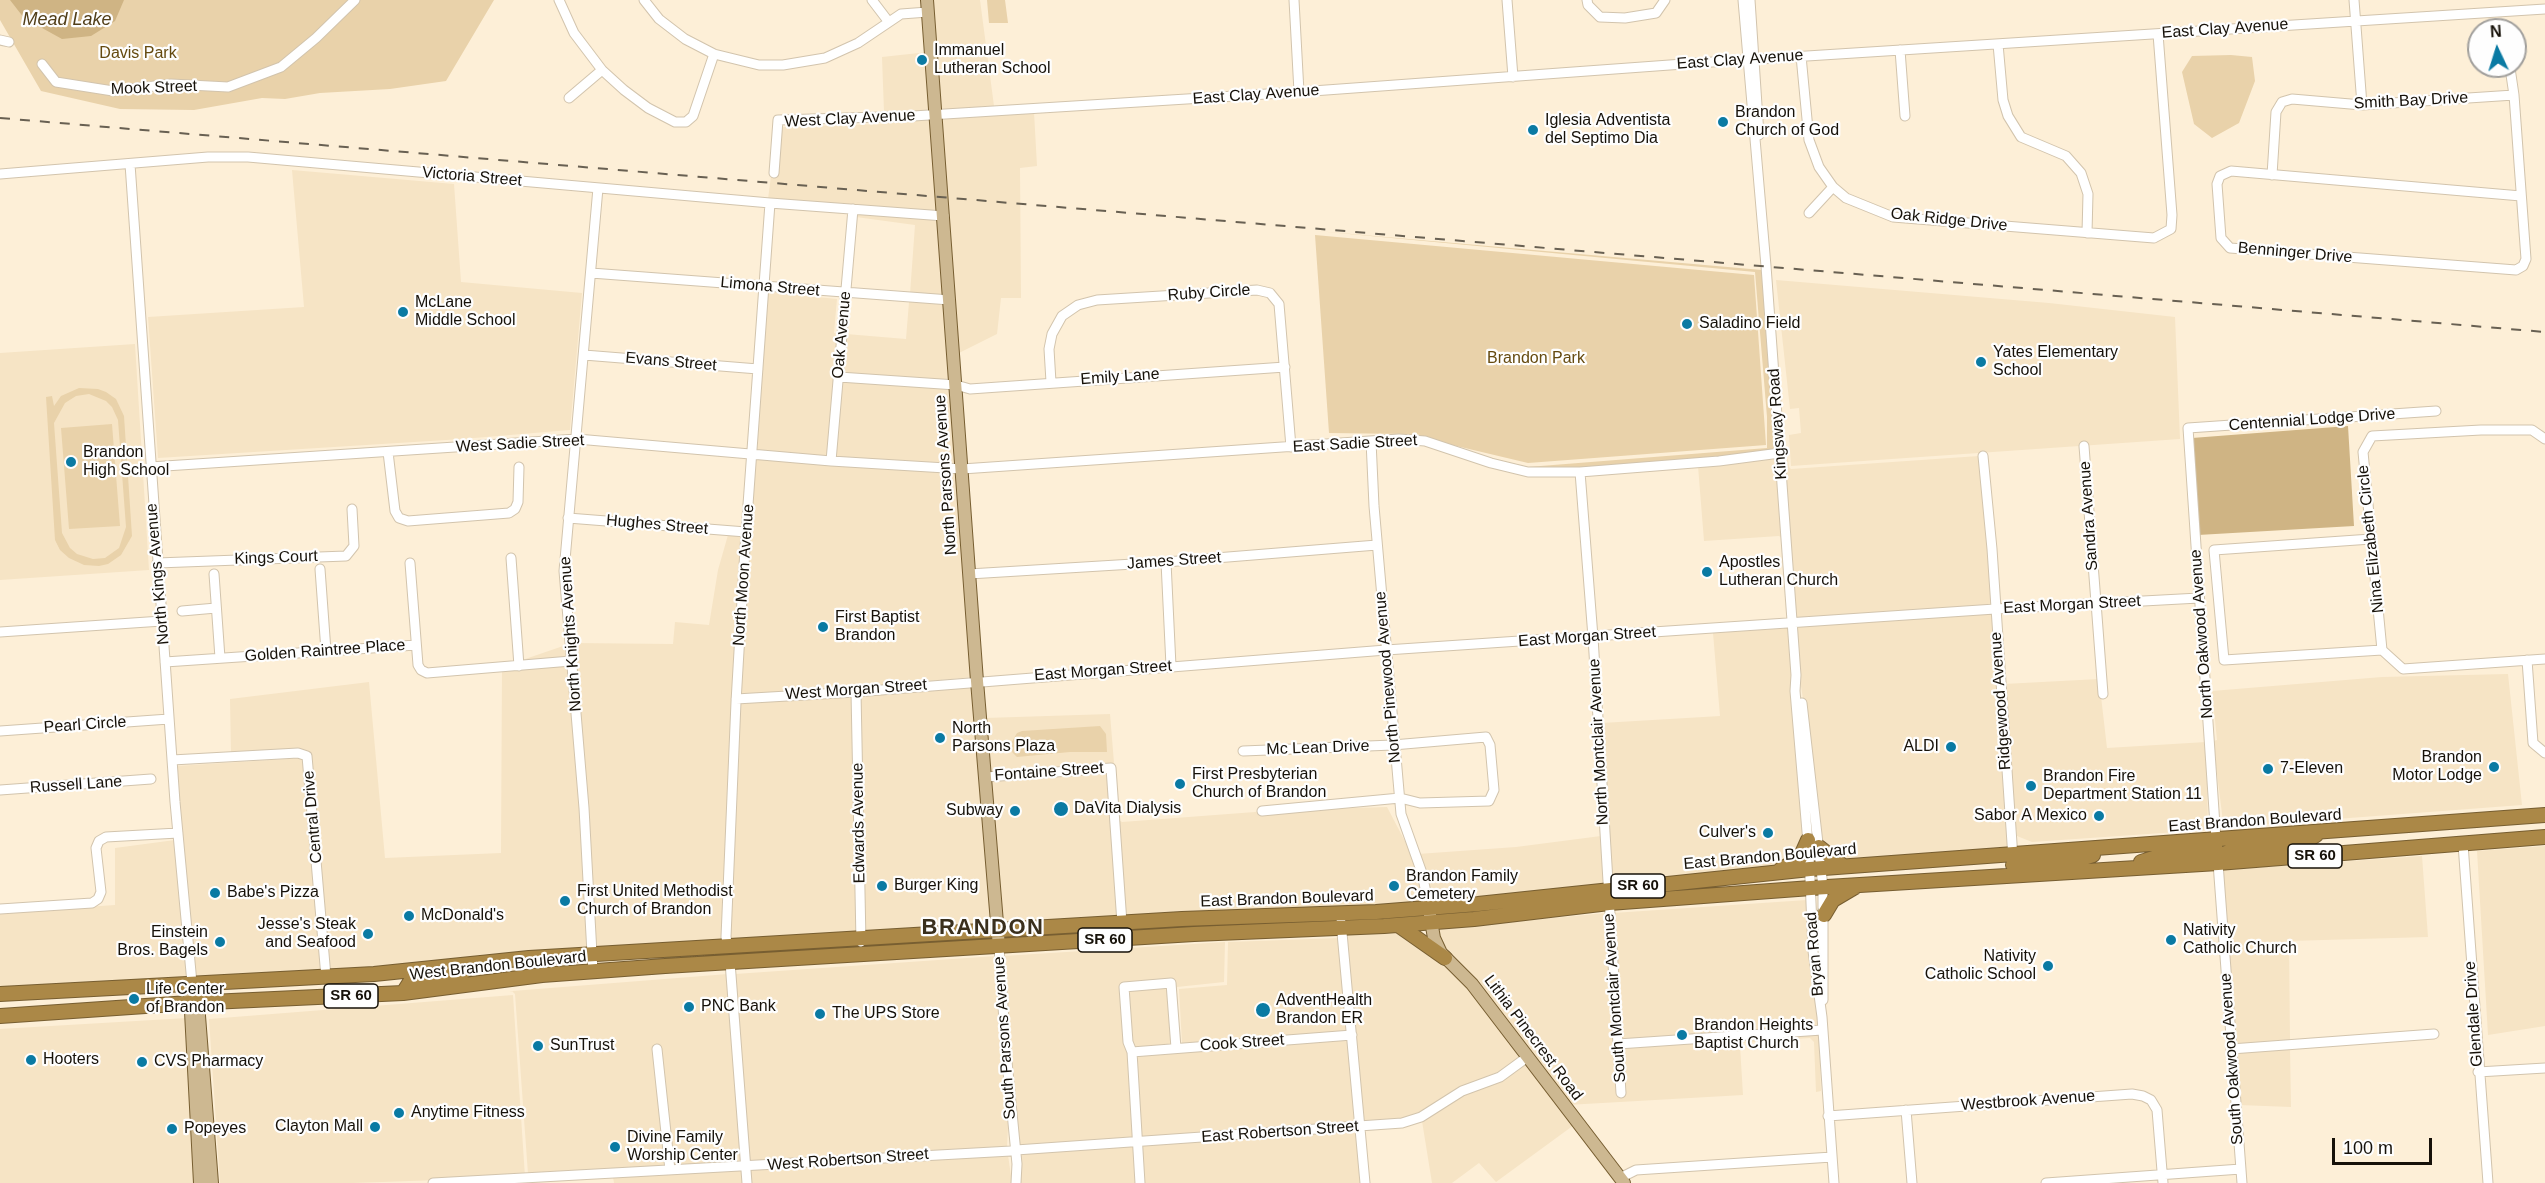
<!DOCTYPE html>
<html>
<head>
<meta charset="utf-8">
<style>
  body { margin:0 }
  #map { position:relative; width:2545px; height:1183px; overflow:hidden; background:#fdefd7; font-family:Helvetica,sans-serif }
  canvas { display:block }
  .north { position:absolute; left:2467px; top:18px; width:60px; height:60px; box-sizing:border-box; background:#fefefe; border:2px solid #a19f9c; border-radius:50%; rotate:356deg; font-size:16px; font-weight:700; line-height:24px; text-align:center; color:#161109 }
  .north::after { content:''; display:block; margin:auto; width:21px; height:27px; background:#0a7aa3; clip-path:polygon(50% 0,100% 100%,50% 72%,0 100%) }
  .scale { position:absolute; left:2332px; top:1138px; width:100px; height:27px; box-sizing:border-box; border:3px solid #161109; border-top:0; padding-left:8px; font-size:18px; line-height:21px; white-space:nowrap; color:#161109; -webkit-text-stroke:4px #fefefe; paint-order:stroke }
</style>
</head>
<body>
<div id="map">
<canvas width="2545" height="1183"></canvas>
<div class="north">N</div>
<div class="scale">100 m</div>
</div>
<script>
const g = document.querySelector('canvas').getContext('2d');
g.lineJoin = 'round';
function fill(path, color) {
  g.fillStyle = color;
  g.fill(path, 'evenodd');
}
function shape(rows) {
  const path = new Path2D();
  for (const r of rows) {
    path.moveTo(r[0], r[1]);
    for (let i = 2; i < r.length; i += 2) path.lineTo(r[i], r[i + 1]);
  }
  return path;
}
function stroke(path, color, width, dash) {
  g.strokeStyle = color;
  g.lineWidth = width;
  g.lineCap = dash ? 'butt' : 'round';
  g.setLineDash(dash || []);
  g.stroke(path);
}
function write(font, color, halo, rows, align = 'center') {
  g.font = font + ' Helvetica,sans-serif';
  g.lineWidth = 4.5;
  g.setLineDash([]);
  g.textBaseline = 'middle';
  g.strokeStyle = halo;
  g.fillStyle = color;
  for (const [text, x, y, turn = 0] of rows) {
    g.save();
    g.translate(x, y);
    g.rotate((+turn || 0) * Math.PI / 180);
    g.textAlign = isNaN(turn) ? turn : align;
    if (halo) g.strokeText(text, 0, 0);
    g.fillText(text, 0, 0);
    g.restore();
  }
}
fill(shape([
  [931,0,980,0,994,106,939,110],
  [928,52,932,111,884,112,882,57],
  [1034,112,1037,166,1020,168,1021,298,1001,298,997,334,957,354,940,118],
  [933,118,940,212,768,199,771,176,777,177,781,127,884,124,885,120],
  [292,170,454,184,461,282,582,293,570,430,462,439,158,458,148,317,304,307],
  [856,213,940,220,946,296,910,294,915,225,856,217],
  [1776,280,2049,303,2175,317,2180,439,1791,466,1789,435,1801,433,1799,408,1790,409],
  [767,292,837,299,834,333,839,334,828,457,757,451],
  [909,302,946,304,952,381,842,373,846,334,906,339],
  [135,344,149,570,0,580,0,353],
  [842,381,953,389,958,465,835,457],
  [1979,456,1988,549,1991,605,1795,620,1784,459,1788,459,1789,467,1791,469],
  [756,458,959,472,973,677,856,688,740,694,749,532],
  [1777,459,1787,620,1782,538,1779,536,1704,541,1698,466],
  [728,535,742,536,723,942,596,948,573,643,673,644,675,622,709,625,718,570],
  [1992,613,2009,852,1844,863,1823,845,1813,761,1799,674,1796,627],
  [1789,628,1804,840,1797,855,1776,868,1611,885,1602,723,1720,716,1713,633],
  [566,645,580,808,589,949,484,954,425,965,329,971,311,756,307,751,301,750,231,753,230,699,369,682,385,858,501,853,502,667],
  [2508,674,2522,805,2230,827,2223,822,2213,741,2217,740,2212,691,2382,677],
  [2099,679,2107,748,2206,742,2208,827,2206,830,2032,842,2017,836,2009,766,2004,684],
  [974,685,995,925,863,935,859,696],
  [853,696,856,935,730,942,740,702],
  [1110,714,1114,763,989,773,985,718],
  [303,758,322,971,195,978,176,766],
  [1108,772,1118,915,1002,924,990,781],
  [1387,807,1408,847,1419,875,1425,903,1125,915,1119,820,1122,822,1255,812,1259,811,1259,815,1323,809],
  [1601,836,1604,886,1432,902,1418,854,1516,847],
  [175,840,188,979,0,989,0,913,115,905,115,848],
  [2545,846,2545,1026,2488,1035,2477,851],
  [2422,856,2428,937,2289,941,2290,1040,2234,1044,2222,870],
  [1807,900,1813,985,1819,1026,1621,1040,1613,913],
  [1606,913,1618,1097,1625,1096,1621,1047,1819,1034,1821,1091,1816,1092,1814,1042,1810,1038,1742,1043,1740,1046,1743,1095,1567,1105,1447,954,1436,929],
  [1401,931,1443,961,1469,987,1521,1057,1506,1069,1460,1087,1419,1114,1401,1119,1364,1123,1346,934],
  [1339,938,1347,1031,1182,1043,1179,989,1227,985,1228,942],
  [1225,942,1224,982,1177,987,1179,1044,1174,983,1124,983,1133,1138,1019,1146,1003,956],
  [996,956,1008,1127,1007,1147,749,1162,735,974],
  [728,974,742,1162,673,1166,659,1045,653,1046,666,1167,528,1174,515,994,512,991,487,993],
  [1168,988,1172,1045,1134,1048,1131,1041,1128,990],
  [513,995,525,1177,353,1183,220,1183,209,1019],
  [187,1018,196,1183,0,1183,0,1029],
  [1349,1039,1357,1123,1140,1138,1135,1056],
  [2290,1048,2291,1107,2239,1105,2235,1052],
  [1526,1063,1574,1125,1496,1182,1479,1163,1452,1183,1432,1183,1422,1121,1463,1094,1501,1080],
  [1358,1131,1361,1183,1144,1183,1141,1146],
  [1134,1146,1137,1183,1019,1183,1020,1154],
  [1008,1155,1012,1183,750,1183,749,1169],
  [742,1170,743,1183,614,1183,613,1177]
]), '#f6e4c5');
fill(shape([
  [0,0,494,0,446,81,390,89,320,93,285,99,262,98,194,110,120,109,41,91,0,20],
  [987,0,1005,0,1008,23,989,23],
  [2231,55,2252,57,2255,81,2239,123,2212,138,2194,124,2182,72,2192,56],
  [1317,231,1762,270,1776,449,1718,457,1580,468,1528,468,1479,455,1528,467,1767,448,1767,417,1755,272],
  [1315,235,1754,275,1766,445,1528,463,1406,434,1329,433],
  [79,388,98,389,106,392,116,399,124,416,132,536,121,555,108,564,99,566,84,565,69,558,60,550,55,540,46,397,52,396,54,406,61,396],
  [89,394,106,401,112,407,118,420,126,527,119,548,105,558,93,559,77,554,70,548,62,533,54,423,65,403,76,396],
  [112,424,120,526,69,529,61,428],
  [1100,726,1106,734,1107,752,1070,752,1017,757,1012,752,1010,745,1017,733,1022,731]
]), '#e9d2aa');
fill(shape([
  [10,0,124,0,115,21,91,36,62,39,24,18],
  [2348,426,2354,526,2198,535,2192,438]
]), '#cfb484');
const minor = shape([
  [559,0,574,33,602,70,624,90,648,108,675,122,686,122,693,116,714,54],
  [644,0,659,19,685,39,714,54,759,65,783,65,825,58,858,43,901,14,928,12],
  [872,0,888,21],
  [1294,0,1299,92],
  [1507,0,1513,77],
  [1587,0,1588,5,1600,17,1625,18,1656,13,1665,0],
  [1743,0,1766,266,1796,675,1795,691,1809,855,1813,951,1822,1017,1834,1183],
  [1750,0,1759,135],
  [2354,0,2362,105],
  [0,40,9,42],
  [1998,44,2003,100,2008,116,2021,137,2066,156,2081,173,2088,194,2087,233],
  [1900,50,1905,116],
  [1801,56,1809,140,1819,167,1833,187,1846,198,1893,217,2154,238,2171,229,2172,215,2158,34],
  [42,64,56,82,113,91,171,84,228,87,281,67,316,38,355,0],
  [2510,68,2514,95,2526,259,2523,266,2516,270,2230,248,2221,238,2217,184,2220,176,2231,171,2521,196],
  [569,98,602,70],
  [130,164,175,802,192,983],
  [774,173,778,120,913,116,1299,92,1697,63,2545,9],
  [0,174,208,157,248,157,770,203,944,216],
  [2272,175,2276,112,2282,102,2292,99,2362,105,2514,95],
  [1809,213,1833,187],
  [591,273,950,300],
  [584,355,758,369],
  [839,377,956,385,970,389,1285,367],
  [1051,382,1049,349,1052,334,1062,316,1078,305,1097,300,1257,290,1270,293,1279,304,1291,447],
  [2545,439,2532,430,2481,430,2372,436,2363,452,2382,650,2403,669,2545,659],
  [1371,441,1374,506,1401,814,1422,873,1429,908],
  [2084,446,2103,694],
  [388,452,395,511,399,518,408,521,509,513,515,509,518,502,519,467],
  [1983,456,1992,549,2013,858],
  [831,461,853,209],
  [150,467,577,439,831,461,962,469,1399,439,1425,441,1491,463,1528,472,1580,472,1719,461,1780,453],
  [1580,472,1593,637,1621,1093],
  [568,518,746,532],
  [2371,539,2214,550,2224,660,2382,650],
  [511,558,519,666],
  [1166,562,1171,666],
  [157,563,346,556,354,546,352,509],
  [410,563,418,665,421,670,427,673,571,661],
  [320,569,326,651],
  [214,574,220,658],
  [969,574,1166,562,1377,545],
  [182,611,216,608],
  [0,632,162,621],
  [2527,660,2533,743,2545,753],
  [165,662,416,645],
  [856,692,861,942],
  [736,699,856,692,1386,650,1995,609,2199,598],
  [1802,703,1823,887,1823,1000],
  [0,731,169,719],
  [1243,751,1393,745,1486,737,1490,745,1494,790,1489,801,1420,803,1400,798,1262,811],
  [172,760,298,753,307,756,326,977],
  [986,777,1111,768,1122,923],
  [0,790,151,779],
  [2216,840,2188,428,2436,411],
  [2463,844,2488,1183],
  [2218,863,2242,1183],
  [0,909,92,903,98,899,101,892,96,848,99,841,106,837,178,833],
  [1341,922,1365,1183],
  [728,947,726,937,736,702,746,532,770,203],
  [999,947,1006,1051,1017,1164,1016,1183],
  [730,962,747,1183],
  [593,972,584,808,564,571,598,188],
  [1618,1044,1822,1030],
  [657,1049,670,1170],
  [2231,1049,2434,1034],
  [1132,1052,1352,1035],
  [2478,1072,2545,1068],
  [1906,1110,1912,1183],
  [1828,1116,2132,1094,2143,1096,2151,1100,2157,1110,2163,1183],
  [1016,1150,1402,1123,1421,1117,1462,1091,1500,1077,1526,1058],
  [1620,1178,1636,1170,1832,1157],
  [433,1183,1011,1151],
  [1140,1183,1132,1052,1128,1042,1124,987,1171,983,1176,1048],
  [2046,1183,2241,1169]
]);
const major = shape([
  [927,0,977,681,999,947],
  [1430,915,1434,938,1441,953,1472,984,1624,1183],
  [192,983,198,1003,212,1183],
  [190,993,200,1183]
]);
const highway = shape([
  [1819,847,1843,866],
  [2141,862,2163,855,2212,851,2215,847,2216,840],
  [2218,863,2224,854,2231,851,2291,847,2300,845,2316,835],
  [2013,865,2074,861,2093,855],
  [1780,870,1800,858,1808,840],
  [1824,915,1833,900,1855,887],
  [1398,925,1445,958],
  [403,993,410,982,457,976,466,970],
  [0,994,374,974,529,958,1182,919,1376,912,1478,904,1810,869,2545,815],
  [0,1016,189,1003,403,993,542,975,665,966,1194,934,1384,926,1474,919,1609,903,1811,888,2218,863,2545,837]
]);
stroke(minor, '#d2c4ad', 11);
stroke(major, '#775e31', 14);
stroke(highway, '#775e31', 16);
stroke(minor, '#fff', 9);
stroke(major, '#cdb891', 12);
stroke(highway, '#ab8847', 14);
stroke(shape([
  [0,118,2545,332]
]), '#686052', 2, [10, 10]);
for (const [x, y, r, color] of [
  [922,60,6,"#0a7aa3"],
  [1723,122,6,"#0a7aa3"],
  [1533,130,6,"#0a7aa3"],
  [403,312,6,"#0a7aa3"],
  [1687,324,6,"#0a7aa3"],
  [1981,362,6,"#0a7aa3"],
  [71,462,6,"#0a7aa3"],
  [1707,572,6,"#0a7aa3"],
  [823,627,6,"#0a7aa3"],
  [940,738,6,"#0a7aa3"],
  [1951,747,6,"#0a7aa3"],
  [2494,767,6,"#0a7aa3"],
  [2268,769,6,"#0a7aa3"],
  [1180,784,6,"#0a7aa3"],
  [2031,786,6,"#0a7aa3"],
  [1061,809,8,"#0a7aa3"],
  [1015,811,6,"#0a7aa3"],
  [2099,816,6,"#0a7aa3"],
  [1768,833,6,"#0a7aa3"],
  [882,886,6,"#0a7aa3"],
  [1394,886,6,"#0a7aa3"],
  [215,893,6,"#0a7aa3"],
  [565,901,6,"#0a7aa3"],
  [409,916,6,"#0a7aa3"],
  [368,934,6,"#0a7aa3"],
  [2171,940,6,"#0a7aa3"],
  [220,942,6,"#0a7aa3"],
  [2048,966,6,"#0a7aa3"],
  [134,999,6,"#0a7aa3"],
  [689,1007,6,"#0a7aa3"],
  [1263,1010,8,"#0a7aa3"],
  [820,1014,6,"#0a7aa3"],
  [1682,1035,6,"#0a7aa3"],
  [538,1046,6,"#0a7aa3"],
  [31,1060,6,"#0a7aa3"],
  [142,1062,6,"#0a7aa3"],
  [399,1113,6,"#0a7aa3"],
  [375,1127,6,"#0a7aa3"],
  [172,1129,6,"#0a7aa3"],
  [615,1147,6,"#0a7aa3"]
]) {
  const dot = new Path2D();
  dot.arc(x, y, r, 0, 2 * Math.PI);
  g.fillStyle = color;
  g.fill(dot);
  stroke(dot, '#fefefe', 2);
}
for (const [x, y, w] of [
  [2315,856,54],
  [1638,886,54],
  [1105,940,54],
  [351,996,54]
]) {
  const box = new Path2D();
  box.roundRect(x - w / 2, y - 12, w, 24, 4.5);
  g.fillStyle = '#fefefe';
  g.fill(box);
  stroke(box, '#161109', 1.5);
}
write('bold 15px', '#161109', null, [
  ["SR 60",2315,856],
  ["SR 60",1638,886],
  ["SR 60",1105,940],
  ["SR 60",351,996]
]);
write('16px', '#161109', '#fefefe', [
  ["East Clay Avenue",2225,29,-4],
  ["East Clay Avenue",1740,60,-4],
  ["Mook Street",154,88,-2],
  ["East Clay Avenue",1256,95,-4],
  ["Smith Bay Drive",2411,101,-3],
  ["West Clay Avenue",850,119,-3],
  ["Victoria Street",472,177,5],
  ["Oak Ridge Drive",1949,220,6],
  ["Benninger Drive",2295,253,5],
  ["Limona Street",770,287,5],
  ["Ruby Circle",1209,293,-4],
  ["Oak Avenue",842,335,-85],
  ["Evans Street",671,362,5],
  ["Emily Lane",1120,377,-4],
  ["Centennial Lodge Drive",2312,420,-4],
  ["Kingsway Road",1778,424,-94],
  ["West Sadie Street",520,444,-3],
  ["East Sadie Street",1355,444,-3],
  ["North Parsons Avenue",946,475,-94],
  ["Sandra Avenue",2089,516,-94],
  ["Hughes Street",657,525,5],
  ["Nina Elizabeth Circle",2371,539,-96],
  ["Kings Court",276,558,-2],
  ["James Street",1174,561,-4],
  ["North Kings Avenue",158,574,-95],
  ["North Moon Avenue",744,575,-86],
  ["East Morgan Street",2072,605,-3],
  ["North Knights Avenue",571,634,-94],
  ["North Oakwood Avenue",2202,634,-94],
  ["East Morgan Street",1587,637,-4],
  ["Golden Raintree Place",325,651,-4],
  ["East Morgan Street",1103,671,-4],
  ["North Pinewood Avenue",1388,677,-95],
  ["West Morgan Street",856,690,-4],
  ["Ridgewood Avenue",2001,701,-94],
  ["Pearl Circle",85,725,-4],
  ["North Montclair Avenue",1599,742,-93],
  ["Mc Lean Drive",1318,748,-2],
  ["Fontaine Street",1049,772,-4],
  ["Russell Lane",76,785,-4],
  ["Central Drive",313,817,-95],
  ["East Brandon Boulevard",2255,821,-4],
  ["Edwards Avenue",859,823,-91],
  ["East Brandon Boulevard",1770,857,-5],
  ["East Brandon Boulevard",1287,899,-2],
  ["Bryan Road",1815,954,-95],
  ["West Brandon Boulevard",498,966,-6],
  ["South Montclair Avenue",1615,998,-94],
  ["Glendale Drive",2474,1014,-94],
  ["South Parsons Avenue",1005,1038,-94],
  ["Lithia Pinecrest Road",1533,1038,53],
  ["Cook Street",1242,1043,-4],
  ["South Oakwood Avenue",2232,1059,-94],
  ["Westbrook Avenue",2028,1101,-4],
  ["East Robertson Street",1280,1132,-4],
  ["West Robertson Street",848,1160,-4]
]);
write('16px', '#161109', '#fefefe', [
  ["Immanuel",934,51],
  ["Lutheran School",934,69],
  ["Brandon",1735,113],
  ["Church of God",1735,131],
  ["Iglesia Adventista",1545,121],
  ["del Septimo Dia",1545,139],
  ["McLane",415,303],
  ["Middle School",415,321],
  ["Saladino Field",1699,324],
  ["Yates Elementary",1993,353],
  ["School",1993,371],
  ["Brandon",83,453],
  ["High School",83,471],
  ["Apostles",1719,563],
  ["Lutheran Church",1719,581],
  ["First Baptist",835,618],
  ["Brandon",835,636],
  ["North",952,729],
  ["Parsons Plaza",952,747],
  ["ALDI",1939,747,"right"],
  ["Brandon",2482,758,"right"],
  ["Motor Lodge",2482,776,"right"],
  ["7-Eleven",2280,769],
  ["First Presbyterian",1192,775],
  ["Church of Brandon",1192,793],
  ["Brandon Fire",2043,777],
  ["Department Station 11",2043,795],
  ["DaVita Dialysis",1074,809],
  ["Subway",1003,811,"right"],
  ["Sabor A Mexico",2087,816,"right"],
  ["Culver's",1756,833,"right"],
  ["Brandon Family",1406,877],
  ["Cemetery",1406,895],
  ["Burger King",894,886],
  ["First United Methodist",577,892],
  ["Church of Brandon",577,910],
  ["Babe's Pizza",227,893],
  ["McDonald's",421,916],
  ["Jesse's Steak",356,925,"right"],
  ["and Seafood",356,943,"right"],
  ["Nativity",2183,931],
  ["Catholic Church",2183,949],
  ["Einstein",208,933,"right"],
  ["Bros. Bagels",208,951,"right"],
  ["Nativity",2036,957,"right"],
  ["Catholic School",2036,975,"right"],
  ["Life Center",146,990],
  ["of Brandon",146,1008],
  ["AdventHealth",1276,1001],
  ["Brandon ER",1276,1019],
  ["PNC Bank",701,1007],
  ["The UPS Store",832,1014],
  ["Brandon Heights",1694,1026],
  ["Baptist Church",1694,1044],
  ["SunTrust",550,1046],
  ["Hooters",43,1060],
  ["CVS Pharmacy",154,1062],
  ["Anytime Fitness",411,1113],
  ["Clayton Mall",363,1127,"right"],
  ["Popeyes",184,1129],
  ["Divine Family",627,1138],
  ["Worship Center",627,1156]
], 'left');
write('16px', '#654a0f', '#fefefe', [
  ["Davis Park",138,54],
  ["Brandon Park",1536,359]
]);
write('italic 18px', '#513e18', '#fefefe', [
  ["Mead Lake",67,20]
]);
g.letterSpacing = '1.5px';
write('bold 22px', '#3a2f1c', '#fefefe', [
  ["BRANDON",983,928]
]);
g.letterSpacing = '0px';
</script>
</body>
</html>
